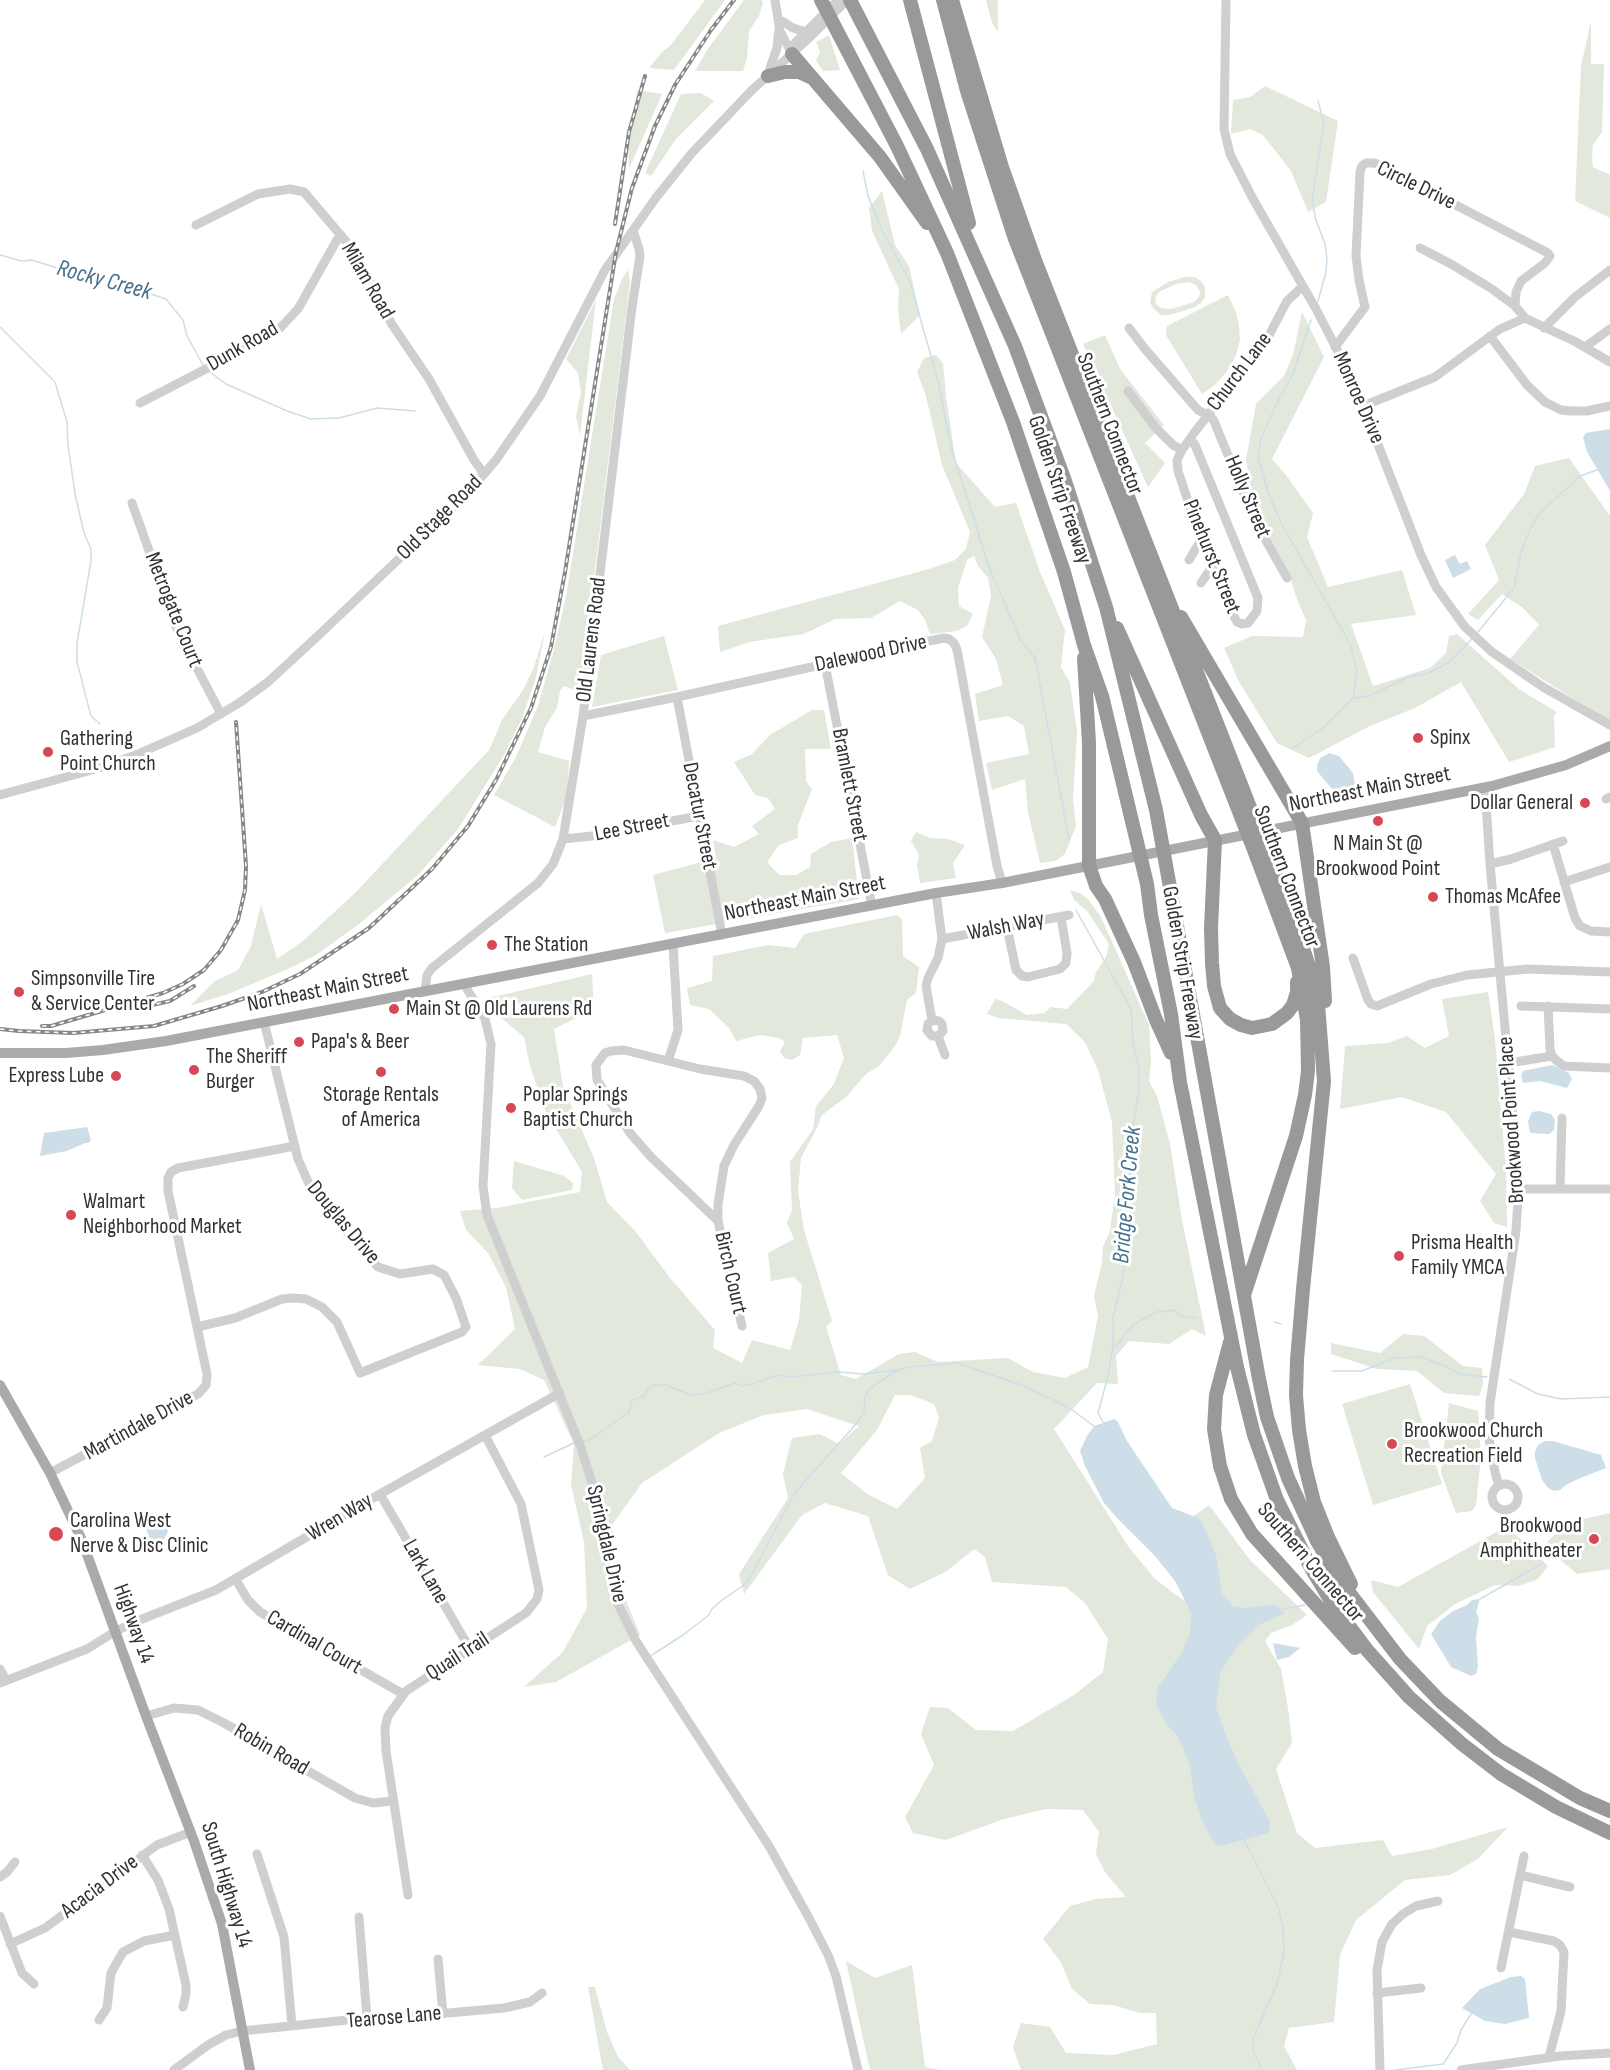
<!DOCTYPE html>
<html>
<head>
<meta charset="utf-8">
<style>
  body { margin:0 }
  canvas { display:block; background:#fff }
</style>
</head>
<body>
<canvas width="1610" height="2070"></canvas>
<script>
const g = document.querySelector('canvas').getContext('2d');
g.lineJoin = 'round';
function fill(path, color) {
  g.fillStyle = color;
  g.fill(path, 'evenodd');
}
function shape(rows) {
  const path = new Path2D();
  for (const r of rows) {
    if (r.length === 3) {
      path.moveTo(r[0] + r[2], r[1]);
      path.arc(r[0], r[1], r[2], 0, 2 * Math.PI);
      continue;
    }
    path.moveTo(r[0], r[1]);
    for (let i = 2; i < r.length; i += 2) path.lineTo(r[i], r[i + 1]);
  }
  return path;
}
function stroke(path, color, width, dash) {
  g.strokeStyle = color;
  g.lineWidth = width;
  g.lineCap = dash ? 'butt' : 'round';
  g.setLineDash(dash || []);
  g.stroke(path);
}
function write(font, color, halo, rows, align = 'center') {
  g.font = font + ' "Sofia Sans Condensed",sans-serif';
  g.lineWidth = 6;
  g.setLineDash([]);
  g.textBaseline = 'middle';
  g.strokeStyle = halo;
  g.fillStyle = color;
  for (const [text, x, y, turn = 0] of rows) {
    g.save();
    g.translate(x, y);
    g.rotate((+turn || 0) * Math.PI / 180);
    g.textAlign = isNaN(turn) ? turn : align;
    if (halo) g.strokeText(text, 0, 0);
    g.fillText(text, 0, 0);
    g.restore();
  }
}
fill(shape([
  [705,0,725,0,674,70,649,68,662,52,671,45],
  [744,0,762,0,763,3,759,16,749,31,747,58,743,71,695,71,707,50],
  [986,0,998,0,998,32,992,23],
  [1591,21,1591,64,1604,64,1602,132,1593,145,1592,158,1593,167,1610,175,1610,218,1575,201,1581,66],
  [829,35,840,70,823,71,816,60,820,52,816,42],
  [1265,86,1338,121,1326,202,1308,212,1291,171,1263,135,1250,129,1231,134,1233,100,1250,97],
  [637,90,662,94,629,169,628,148],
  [701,93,714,101,676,139,651,176,645,173,681,94],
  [882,191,895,245,909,266,920,315,901,334,898,310,899,289,872,231,869,208],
  [628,270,630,282,581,685,574,690,564,686,560,691,557,708,545,727,538,752,569,761,567,796,555,827,494,795,516,757,538,706,553,653,566,597,614,299,622,279],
  [1185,277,1195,277,1202,282,1205,288,1205,298,1201,303,1195,307,1170,315,1161,315,1154,309,1150,303,1152,292,1168,282],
  [1189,282,1196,285,1200,292,1199,297,1194,302,1171,309,1161,308,1156,304,1155,298,1159,292,1176,284],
  [1228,295,1236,312,1239,326,1240,340,1236,355,1228,370,1216,384,1202,394,1166,335,1167,326],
  [596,300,580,435,576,416,581,392,578,373,566,359],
  [1302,312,1324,357,1272,459,1286,475,1313,513,1307,537,1328,587,1402,570,1416,615,1351,624,1373,686,1430,668,1446,653,1449,636,1457,634,1520,690,1557,712,1554,716,1555,747,1509,762,1461,682,1415,708,1370,726,1309,758,1277,743,1239,682,1224,648,1252,636,1303,637,1306,620,1298,602,1288,571,1263,530,1251,490,1246,460,1256,404,1284,376,1293,355],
  [1105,335,1120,369,1164,425,1145,443,1165,463,1148,487,1083,344],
  [936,355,943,363,946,397,956,463,995,507,1016,503,1040,572,1065,630,1061,667,1070,683,1077,732,1073,799,1076,826,1065,854,1055,861,1040,863,1028,812,1025,779,992,790,986,763,1029,754,1024,726,1008,716,979,721,975,694,1003,685,996,659,982,637,991,596,988,578,978,566,974,556,967,560,958,588,959,606,973,614,967,626,956,631,930,634,925,620,918,610,900,601,871,618,835,619,804,634,749,642,720,652,718,626,929,569,955,560,966,549,970,532,942,465,926,396,917,372,924,358],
  [1569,458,1610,516,1610,721,1510,659,1539,625,1523,608,1502,594,1478,620,1468,614,1499,580,1485,545,1524,494,1535,466],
  [545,631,536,678,522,718,504,755,458,829,418,875,359,924,316,955,288,969,228,994,190,1006,215,981,238,970,251,946,261,904,277,959,303,941,356,892,489,750,502,720,523,690,534,667],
  [664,636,678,690,592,707,601,655],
  [812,710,824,710,831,749,805,749,806,781,812,789,798,825,798,838,779,845,767,862,779,875,796,875,810,867,811,854,831,842,852,838,859,899,665,933,653,875,716,858,713,840,734,847,759,834,752,826,775,809,768,798,755,795,734,762,752,754,770,735],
  [916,832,930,838,948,839,965,845,953,863,956,878,920,883,917,865,919,855,911,841],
  [1070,890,1080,893,1088,899,1101,917,1149,1025,1151,1062,1149,1081,1157,1096,1170,1144,1182,1220,1206,1336,1192,1329,1169,1344,1129,1341,1116,1356,1118,1384,1097,1383,1054,1429,1128,1546,1154,1578,1176,1595,1190,1604,1184,1523,1209,1505,1250,1560,1307,1615,1292,1625,1271,1633,1265,1641,1281,1669,1288,1708,1292,1743,1276,1769,1297,1833,1315,1848,1383,1840,1392,1856,1432,1849,1508,1827,1478,1859,1450,1875,1405,1880,1356,1920,1340,1955,1334,2022,1289,2028,1284,2046,1297,2070,1021,2070,1013,2047,1021,2023,1050,2027,1066,2053,1114,2055,1157,2044,1156,2013,1140,2013,1113,2005,1090,2004,1072,1989,1061,1962,1043,1939,1070,1906,1096,1899,1126,1897,1105,1872,1096,1854,1099,1832,1083,1810,1046,1809,1004,1819,946,1840,913,1833,905,1817,934,1765,921,1734,930,1707,948,1708,976,1730,1013,1731,1074,1695,1103,1672,1108,1639,1085,1603,1066,1587,992,1582,985,1557,974,1549,947,1571,910,1589,888,1575,868,1516,825,1503,802,1515,744,1594,739,1574,788,1498,783,1474,792,1438,820,1434,839,1444,859,1426,807,1409,764,1415,719,1433,642,1483,612,1525,617,1578,640,1635,556,1682,524,1687,563,1652,587,1608,584,1542,571,1485,574,1444,544,1380,520,1369,478,1365,515,1329,506,1287,488,1253,466,1230,460,1211,497,1208,580,1192,582,1172,546,1112,530,1066,524,1037,498,1015,489,998,592,974,594,1009,554,1029,563,1087,594,1158,607,1202,636,1232,670,1278,715,1330,713,1348,742,1363,752,1340,790,1350,799,1320,802,1285,794,1277,771,1281,768,1253,794,1239,787,1223,792,1210,790,1162,813,1129,816,1106,834,1084,844,1058,837,1035,803,1038,800,1055,792,1060,784,1058,780,1051,785,1042,779,1038,760,1035,736,1041,729,1028,709,1009,690,1005,687,988,712,981,713,956,768,945,795,948,804,934,897,915,902,920,903,956,919,967,916,993,907,1000,900,1036,895,1046,879,1066,866,1074,846,1097,822,1115,817,1128,801,1158,798,1191,804,1230,832,1321,826,1327,841,1375,856,1379,899,1354,915,1352,938,1362,1008,1358,1033,1372,1065,1378,1088,1367,1098,1316,1094,1296,1102,1262,1103,1247,1110,1231,1115,1194,1112,1122,1098,1070,1085,1042,1066,1024,999,1018,987,1014,995,999,1002,1001,1027,1015,1044,1013,1051,1007,1067,1009,1094,981,1096,972,1106,957,1109,944,1087,911,1074,900],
  [895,1395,910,1395,934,1404,939,1418,932,1441,920,1448,925,1478,897,1509,867,1494,841,1473,877,1430],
  [1488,992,1495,1039,1506,1170,1507,1227,1494,1223,1480,1201,1496,1174,1446,1112,1402,1097,1340,1109,1345,1046,1388,1043,1407,1036,1425,1048,1449,1036,1442,999],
  [514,1161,564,1176,573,1183,572,1190,522,1200,512,1188],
  [1403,1334,1424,1336,1463,1366,1482,1368,1483,1384,1479,1396,1444,1393,1417,1371,1377,1369,1331,1354,1331,1343,1380,1353],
  [1410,1384,1442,1484,1373,1505,1342,1404],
  [1449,1403,1478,1411,1481,1457,1476,1505,1472,1511,1456,1513,1441,1473],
  [1610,1513,1610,1569,1577,1574,1544,1546,1555,1534,1576,1521],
  [1507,1526,1548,1566,1537,1580,1517,1586,1495,1585,1455,1604,1427,1626,1419,1649,1373,1592,1371,1580,1398,1587],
  [846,1961,875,1978,912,1965,925,2067,940,2070,870,2070],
  [588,1987,595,1987,607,2032,618,2057,630,2070,603,2070]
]), '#e2e8dc');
fill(shape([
  [1610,429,1610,491,1587,452,1583,437,1586,433],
  [1455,555,1460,564,1467,561,1471,569,1453,578,1445,560],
  [1329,753,1339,756,1353,773,1355,783,1352,789,1348,792,1341,793,1332,789,1317,771,1317,765,1320,758],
  [1552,1065,1569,1073,1572,1079,1567,1088,1540,1081,1523,1083,1521,1075,1523,1071],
  [1539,1111,1551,1114,1555,1120,1554,1130,1549,1134,1530,1133,1528,1121,1532,1112],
  [87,1127,91,1140,89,1143,85,1143,67,1151,40,1156,44,1133],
  [1114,1419,1118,1422,1127,1441,1172,1508,1199,1518,1203,1524,1216,1555,1222,1593,1233,1606,1244,1608,1275,1604,1285,1613,1261,1624,1241,1642,1229,1658,1221,1671,1216,1707,1225,1733,1237,1761,1270,1822,1269,1833,1220,1846,1214,1843,1203,1823,1194,1796,1190,1766,1184,1750,1177,1736,1165,1722,1156,1704,1158,1687,1181,1654,1190,1633,1191,1613,1175,1581,1155,1556,1117,1518,1104,1503,1085,1466,1080,1451,1087,1436,1094,1426],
  [1545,1441,1553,1441,1601,1455,1606,1468,1578,1479,1566,1485,1560,1490,1554,1491,1548,1488,1542,1480,1535,1458,1535,1452,1538,1445],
  [160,1514,168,1532,162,1543,157,1544,151,1541,144,1523,146,1519,153,1515],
  [1480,1599,1476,1612,1479,1618,1476,1637,1478,1667,1476,1674,1471,1676,1451,1667,1431,1634,1440,1621,1453,1611,1467,1605,1472,1600],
  [1273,1643,1300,1648,1289,1657,1277,1660],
  [1521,1976,1525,1979,1529,2018,1505,2024,1485,2021,1462,2008,1480,1989,1511,1977]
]), '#cddee8');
stroke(shape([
  [1318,101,1324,124,1312,200,1316,220,1325,244,1327,259,1326,272,1318,301],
  [863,171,868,196,881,228,910,282,938,381,951,447,990,570,1021,641,1035,658,1069,839],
  [0,255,21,261,32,260,54,267,106,279,166,299,183,320,187,336,203,365],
  [1311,320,1293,374,1279,399,1261,438,1258,456,1268,492,1281,523,1351,646,1357,672,1353,698],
  [0,327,55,382,67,422,68,445,75,494,84,533,91,549,91,561,77,643,77,662,91,716,100,724],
  [210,372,226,384,287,411,311,419,339,418,377,408,415,411],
  [1478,632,1514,588,1521,552,1531,527,1538,515,1580,476,1597,470],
  [1293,748,1323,728,1353,698,1370,696,1408,677,1426,674,1448,663,1472,639],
  [1076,910,1131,1009,1133,1042,1139,1069,1139,1092,1129,1148,1131,1210,1123,1238,1125,1260,1122,1281,1113,1318,1113,1347,1107,1380,1098,1413,1103,1422],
  [1274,1322,1281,1324],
  [1114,1346,1120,1343,1126,1332,1134,1324,1157,1312,1174,1310,1181,1316,1196,1318],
  [1332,1371,1362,1371,1395,1358,1422,1357,1447,1367,1460,1374,1487,1377],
  [1509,1379,1538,1394,1561,1399,1610,1397],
  [584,1441,591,1439,629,1412,631,1401,644,1396,648,1389,653,1385,667,1385,690,1395,707,1393,735,1383,742,1386,752,1384,772,1377,782,1375,790,1377,839,1372,863,1374,897,1370],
  [544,1457,574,1443],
  [1563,1554,1587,1548],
  [1480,1599,1543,1563],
  [1283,1609,1305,1605],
  [652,1655,683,1635,709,1615,712,1609,722,1600,744,1585,750,1578,794,1494,856,1424,864,1412,865,1398,869,1389,898,1370,909,1367,957,1363,1021,1385,1054,1400,1071,1409,1094,1426],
  [1244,1840,1278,1907,1283,1927,1284,1952,1277,1984,1253,2039,1253,2051,1262,2070],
  [1395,2070,1443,2064,1457,2043,1461,2030,1471,2014]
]), '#cddee8', 1.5);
stroke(shape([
  [775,0,780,31,792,54],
  [1226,0,1224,129,1230,154,1252,197,1316,309,1346,367,1363,406,1421,555,1436,587,1465,627,1492,652,1543,687,1610,725],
  [782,21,793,28,806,32],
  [795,43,838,0],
  [770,68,777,48,779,29],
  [196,225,258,194,290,189,304,192,355,252,391,323,429,379,474,460,484,474],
  [1420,248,1451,264,1492,289,1515,306,1525,318],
  [1129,328,1145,349,1198,410,1211,417,1214,421,1255,521,1287,578],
  [1544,328,1575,297,1610,270],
  [1490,336,1527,385,1545,402,1561,410,1571,411,1587,411,1610,406],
  [1335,347,1365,307,1359,280,1356,256,1360,172,1362,166,1366,163,1375,163,1548,253,1550,256,1545,263,1521,281,1516,292,1515,306],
  [1585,347,1610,329],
  [1128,391,1155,427,1173,445,1182,450],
  [140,403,256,343,280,328,298,309,337,240,341,235],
  [1363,406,1435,377,1500,329,1525,318,1576,342,1610,362],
  [1190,439,1195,445,1258,598,1257,611,1248,623,1242,624,1237,622,1229,607,1201,540,1178,471,1177,460,1182,450,1194,433,1267,339,1287,301,1303,286],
  [132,503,178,632,221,714],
  [1189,560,1201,540],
  [1201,583,1212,567],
  [825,664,872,906],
  [677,697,722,935],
  [583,716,677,697,924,642,944,638,949,639,954,643,957,650,997,866,1002,883],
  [1485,788,1490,864,1519,1181,1516,1231,1490,1403,1489,1439,1495,1472,1499,1486],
  [0,795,103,767,138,754,197,728,239,703,268,682,321,633,465,496,496,460,540,396,605,270,655,199,691,154,751,91,809,38,847,0],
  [1606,799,1610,797],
  [563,839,592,836,699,816],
  [1553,844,1575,918,1580,926,1591,931,1610,932],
  [1490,864,1511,859,1563,841],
  [1564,882,1610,867],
  [1007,927,1016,970,1022,976,1028,977,1060,969,1066,963,1067,953,1061,917],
  [942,939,1069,915],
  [1353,958,1368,1000,1371,1004,1377,1006,1431,984,1467,975,1528,969,1610,972],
  [464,984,485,1019,491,1044,483,1186,487,1215,580,1445,593,1486,607,1561,617,1602,636,1641,769,1846,809,1918,828,1955,836,1976,858,2070],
  [425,991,427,975,432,968,538,883,553,864,563,839,583,716,632,307,640,256,639,249,633,230],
  [1521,1006,1610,1009],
  [1548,1006,1550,1049,1552,1056,1557,1061,1564,1066,1610,1068],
  [932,1020,939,1021,942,1024,943,1031,938,1036,932,1036,927,1030,928,1024,932,1020,926,986,928,978,938,958,942,939,936,893],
  [938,1036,945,1055],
  [668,1061,678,1030,673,944],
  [1509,1063,1552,1056],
  [1519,1189,1610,1189],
  [1560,1189,1562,1118],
  [718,1221,651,1157,630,1133,597,1080,596,1065,605,1053,611,1051,624,1050,700,1069,744,1076,754,1081,760,1089,762,1098,759,1106,734,1145,724,1166,718,1204,718,1221,742,1326],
  [197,1327,235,1318,282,1299,293,1298,306,1299,322,1307,337,1322,360,1373,462,1332,466,1327,456,1298,444,1275,433,1269,400,1274,378,1267,350,1236,310,1186,298,1159,264,1022],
  [50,1473,198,1394,206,1385,207,1374,168,1191,168,1178,171,1172,178,1168,295,1146],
  [1505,1497,13],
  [380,1494,470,1649],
  [236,1580,248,1600,260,1612,403,1694],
  [0,1669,6,1680],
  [0,1683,87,1649,116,1631,137,1621,216,1590,380,1494,560,1393],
  [146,1716,174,1708,198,1710,224,1723,355,1798,373,1803,393,1801],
  [257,1854,284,1937,292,2026],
  [142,1855,158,1880,169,1909,186,1985,186,1994,183,2007],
  [1520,1875,1570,1887],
  [0,1877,7,1872,15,1862],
  [408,1895,386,1751,385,1727,388,1716,406,1691,526,1613,537,1599,539,1590,521,1504,485,1435],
  [0,1916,22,1973,34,1984],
  [359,1917,367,2018],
  [1509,1932,1554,1941,1560,1945,1564,1952,1561,2011,1549,2057],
  [10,1944,45,1928,157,1845,191,1832],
  [438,1959,443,2014],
  [1501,1968,1524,1856],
  [1377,1993,1421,1988],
  [99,2020,107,2008,111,1973,123,1952,144,1941,175,1935],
  [174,2070,208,2045,226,2035,242,2031,367,2018,381,2019,504,2008,530,2002,542,1993],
  [1380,2070,1377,1970,1382,1942,1392,1924,1403,1914,1416,1906,1438,1901],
  [1461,2070,1560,2056,1610,2053]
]), '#cfcfcf', 9);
stroke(shape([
  [0,1053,66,1053,103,1050,166,1041,936,893,1002,883,1492,786,1566,765,1610,746],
  [0,1385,50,1473,81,1538,146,1716,194,1841,222,1924,250,2070]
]), '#aaa', 10);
stroke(shape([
  [821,0,897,146,947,253,1013,422,1064,572,1084,645,1102,696,1147,884,1151,915,1171,1014,1180,1082,1237,1367,1254,1435,1277,1500,1311,1568,1332,1603,1367,1650,1409,1697,1462,1744,1501,1774,1556,1807,1610,1833],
  [850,0,927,149,1015,346,1065,481,1106,607,1156,810,1259,1379,1267,1417,1288,1478,1317,1541,1341,1582,1400,1659,1440,1701,1498,1749,1580,1798,1610,1811],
  [910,0,969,223],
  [943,0,967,91,1015,239,1254,850,1298,968,1307,1020,1308,1071,1305,1095,1296,1136,1244,1295],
  [952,0,1002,167,1035,260,1288,904,1313,978,1318,1004,1324,1081,1303,1289,1297,1360,1296,1395,1299,1430,1305,1466,1314,1502,1328,1537,1351,1584],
  [792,54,880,157,927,223],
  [768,76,785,72,799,72,812,78],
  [1181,617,1302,823,1323,967,1325,1001],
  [1117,628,1201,815,1215,840,1211,928,1212,963,1214,986,1220,1008,1230,1019,1241,1025,1252,1028,1272,1024,1287,1013,1293,1005,1297,992,1297,982],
  [1084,658,1089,743,1089,865,1096,886,1105,899,1134,962,1156,1020,1171,1053],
  [1230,1342,1216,1395,1214,1429,1220,1466,1231,1499,1252,1534,1355,1648]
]), '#999', 14);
const rail = shape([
  [615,224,629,132,645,76],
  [139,1008,170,1001,194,986],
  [42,1026,51,1026,163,993,183,984,204,970,221,950,238,920,245,890,246,866,236,722],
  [0,1029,19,1031,73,1033,154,1026,222,1006,262,992,300,974,369,928,432,869,468,826,496,780,531,708,551,647,565,572,616,252,632,188,655,126,675,85,711,30,734,0]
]);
stroke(rail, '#878787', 4);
stroke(rail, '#fff', 1.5, [4.5]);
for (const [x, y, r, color] of [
  [1418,738,6,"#d54854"],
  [48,752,6,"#d54854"],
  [1585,803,6,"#d54854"],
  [1378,821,6,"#d54854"],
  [1433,897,6,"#d54854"],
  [492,945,6,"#d54854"],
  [19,992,6,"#d54854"],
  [394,1009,6,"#d54854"],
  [299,1042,6,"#d54854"],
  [194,1070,6,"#d54854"],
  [381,1072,6,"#d54854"],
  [116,1076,6,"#d54854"],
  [511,1108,6,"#d54854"],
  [71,1215,6,"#d54854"],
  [1399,1256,6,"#d54854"],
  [1392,1444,6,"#d54854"],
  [56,1534,8,"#d54854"],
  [1594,1539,6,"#d54854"]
]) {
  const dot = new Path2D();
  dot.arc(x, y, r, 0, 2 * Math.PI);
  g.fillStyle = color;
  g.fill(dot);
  stroke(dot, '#fff', 2);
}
write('22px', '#323232', '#fff', [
  ["Circle Drive",1416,186,26],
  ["Milam Road",367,281,60],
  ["Dunk Road",243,347,-30],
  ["Church Lane",1240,372,-53],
  ["Monroe Drive",1358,398,66],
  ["Southern Connector",1109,424,69],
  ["Golden Strip Freeway",1059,490,71],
  ["Holly Street",1247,497,67],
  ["Old Stage Road",440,518,-45],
  ["Pinehurst Street",1211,557,68],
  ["Metrogate Court",173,610,68],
  ["Old Laurens Road",592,640,-83],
  ["Dalewood Drive",871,654,-12],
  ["Bramlett Street",849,785,79],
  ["Northeast Main Street",1370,790,-11],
  ["Decatur Street",699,816,79],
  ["Lee Street",632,828,-11],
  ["Southern Connector",1286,877,69],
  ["Northeast Main Street",805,899,-11],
  ["Walsh Way",1006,927,-11],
  ["Golden Strip Freeway",1182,963,80],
  ["Northeast Main Street",328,990,-11],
  ["Brookwood Point Place",1512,1120,-94],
  ["Douglas Drive",343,1223,50],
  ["Birch Court",730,1273,77],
  ["Martindale Drive",139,1426,-29],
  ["Wren Way",340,1518,-31],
  ["Springdale Drive",606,1544,77],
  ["Southern Connector",1310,1563,49],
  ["Lark Lane",425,1572,60],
  ["Highway 14",133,1624,70],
  ["Cardinal Court",314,1643,30],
  ["Quail Trail",458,1657,-33],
  ["Robin Road",271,1750,30],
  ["South Highway 14",226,1885,73],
  ["Acacia Drive",100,1887,-37],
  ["Tearose Lane",394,2018,-5]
]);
write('22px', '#323232', '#fff', [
  ["Spinx",1430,738],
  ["Gathering",60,739],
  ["Point Church",60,764],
  ["Dollar General",1573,803,"right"],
  ["N Main St @",1378,844,"center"],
  ["Brookwood Point",1378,869,"center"],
  ["Thomas McAfee",1445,897],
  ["The Station",504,945],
  ["Simpsonville Tire",31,979],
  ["& Service Center",31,1004],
  ["Main St @ Old Laurens Rd",406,1009],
  ["Papa's & Beer",311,1042],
  ["The Sheriff",206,1057],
  ["Burger",206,1082],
  ["Express Lube",104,1076,"right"],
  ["Storage Rentals",381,1095,"center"],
  ["of America",381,1120,"center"],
  ["Poplar Springs",523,1095],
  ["Baptist Church",523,1120],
  ["Walmart",83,1202],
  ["Neighborhood Market",83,1227],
  ["Prisma Health",1411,1243],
  ["Family YMCA",1411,1268],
  ["Brookwood Church",1404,1431],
  ["Recreation Field",1404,1456],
  ["Carolina West",70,1521],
  ["Nerve & Disc Clinic",70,1546],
  ["Brookwood",1582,1526,"right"],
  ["Amphitheater",1582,1551,"right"]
], 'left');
write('italic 24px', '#47728d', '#fff', [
  ["Rocky Creek",104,281,15],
  ["Bridge Fork Creek",1128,1195,-85]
]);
</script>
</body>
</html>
